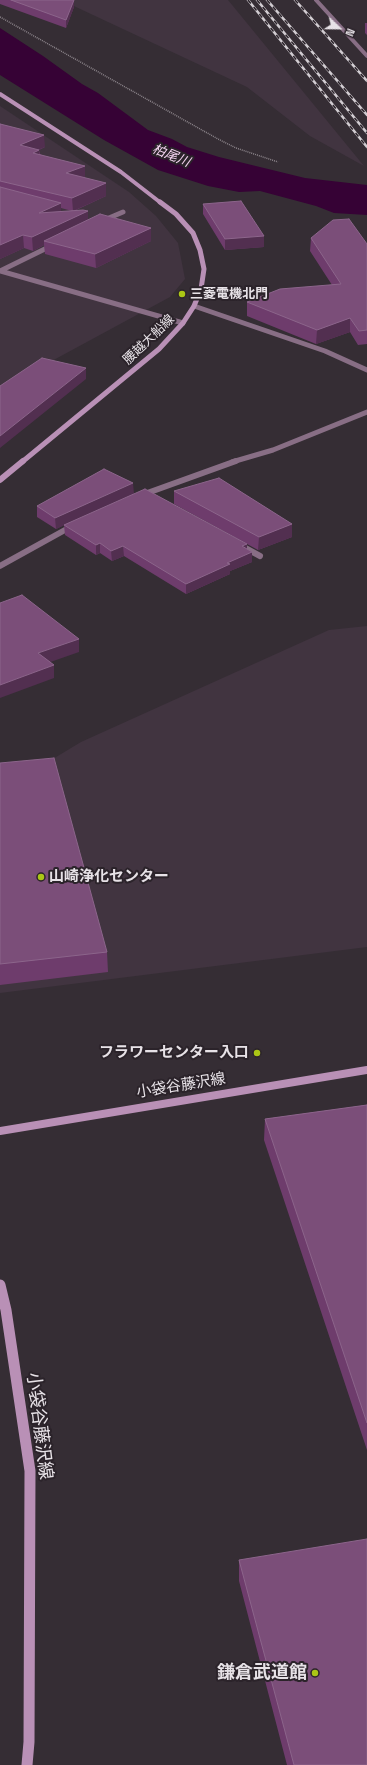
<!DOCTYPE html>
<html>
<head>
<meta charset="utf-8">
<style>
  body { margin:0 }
  #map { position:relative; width:367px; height:1765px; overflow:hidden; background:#352d34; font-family:"Space Grotesk",sans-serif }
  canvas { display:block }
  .north { position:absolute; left:319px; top:8px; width:40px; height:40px; -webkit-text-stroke:3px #2b232a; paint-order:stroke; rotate:112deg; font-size:11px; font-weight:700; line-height:16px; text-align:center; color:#e7e2e7 }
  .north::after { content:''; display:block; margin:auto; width:14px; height:18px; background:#e7e2e7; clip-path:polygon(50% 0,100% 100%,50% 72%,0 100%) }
</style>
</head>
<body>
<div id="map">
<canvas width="367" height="1765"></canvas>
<div class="north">N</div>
</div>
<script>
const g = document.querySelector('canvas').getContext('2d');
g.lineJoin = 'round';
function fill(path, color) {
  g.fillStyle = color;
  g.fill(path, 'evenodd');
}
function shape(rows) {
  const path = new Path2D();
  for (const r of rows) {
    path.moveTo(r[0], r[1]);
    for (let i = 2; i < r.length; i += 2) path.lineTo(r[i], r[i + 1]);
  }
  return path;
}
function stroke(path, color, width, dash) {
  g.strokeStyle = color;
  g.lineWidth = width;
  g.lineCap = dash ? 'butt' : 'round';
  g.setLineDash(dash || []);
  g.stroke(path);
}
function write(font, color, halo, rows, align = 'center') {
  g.font = font + ' "Space Grotesk","Noto Sans JP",sans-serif';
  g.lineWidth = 4;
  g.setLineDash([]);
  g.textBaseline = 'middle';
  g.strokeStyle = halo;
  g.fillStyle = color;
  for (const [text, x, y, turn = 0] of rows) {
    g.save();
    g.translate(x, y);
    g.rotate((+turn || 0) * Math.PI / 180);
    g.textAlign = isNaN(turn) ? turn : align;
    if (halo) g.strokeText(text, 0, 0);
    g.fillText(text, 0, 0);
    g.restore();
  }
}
fill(shape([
  [61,0,228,0,364,166,310,136,247,87],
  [0,106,129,192,156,216,178,243,185,279,170,297,0,389],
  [367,626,367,947,0,993,0,775,33,771,81,742,329,630]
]), '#413440');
fill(shape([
  [0,28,43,56,82,84,98,93,148,130,172,139,187,147,219,157,305,178,367,185,367,215,334,213,316,206,260,191,239,192,208,186,158,170,104,140,0,75]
]), '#360235');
stroke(shape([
  [0,17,218,139,236,148,278,162]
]), '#8d868c', 1.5, [1, 1]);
stroke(shape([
  [102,221,123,212],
  [0,271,183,323],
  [0,271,53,245]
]), '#886e85', 5);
stroke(shape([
  [238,544,260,556]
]), '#886e85', 6);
stroke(shape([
  [194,306,325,351,367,370],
  [232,462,273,450,367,412]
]), '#886e85', 5);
stroke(shape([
  [139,496,236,461],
  [0,566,74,525]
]), '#886e85', 6);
stroke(shape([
  [316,0,367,56]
]), '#886e85', 4);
stroke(shape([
  [0,94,121,172,161,203]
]), '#b990b6', 4);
stroke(shape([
  [22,462,159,349,183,323,194,306,201,289,204,269,200,250,193,233,176,214,160,202]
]), '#b990b6', 5);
stroke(shape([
  [0,480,23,461]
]), '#b990b6', 6);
stroke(shape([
  [0,1131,367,1070]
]), '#b990b6', 8);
stroke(shape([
  [0,1285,6,1310,30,1471,29,1742,27,1765]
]), '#b990b6', 11);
const rail = shape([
  [248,0,367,147],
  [257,0,367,133],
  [267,0,367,115],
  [295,0,367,81]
]);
stroke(rail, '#d2cdd2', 2.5);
stroke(rail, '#2b232a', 1.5, [4.5]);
fill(shape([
  [0,0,74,0,74,7,66,28,0,4],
  [365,23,367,23,367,35,365,33],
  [0,124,45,147,39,150,40,154,85,178,106,196,74,211,88,211,88,220,151,228,151,241,96,268,45,254,44,245,33,251,24,248,0,259],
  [61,208,72,211,61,212],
  [203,204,264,247,225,250,203,214],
  [311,238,367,244,367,344,358,345,350,332,316,344,247,316,247,302,332,285,310,251],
  [174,491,292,524,292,537,258,550,174,504],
  [134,494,79,518,247,544,247,549,252,562,230,571,230,574,186,594,124,556,112,561,100,553,96,555,65,535,64,525,56,529,37,517,37,506],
  [0,763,107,952,108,972,0,985],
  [367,1105,367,1450,264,1140,265,1119],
  [239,1560,367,1765,287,1765,239,1581]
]), '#6e3c6c');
fill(shape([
  [74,0,74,7,66,28,66,20],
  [44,135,45,147,20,157,20,145],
  [39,150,40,162,33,153],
  [85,166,85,178,66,173],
  [106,183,106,196,73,211,72,198],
  [61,203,61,216,39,213],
  [88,211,88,224,44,241,44,245,33,251,32,237],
  [151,228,151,241,96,268,95,254],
  [23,235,24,248,0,259,0,245],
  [264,236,264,247,225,250,225,239],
  [350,318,350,332,316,344,317,330],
  [86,368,86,379,0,448,0,436],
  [133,483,134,494,56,529,55,518],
  [292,524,292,537,258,550,259,537],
  [100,543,100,553,96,555,96,545],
  [247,544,247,554,252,552,252,562,230,571,230,574,186,594,186,584,227,563,242,546],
  [123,546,124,556,112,561,111,551],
  [79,639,79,652,39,666,38,653],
  [54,665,54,678,0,698,0,685]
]), '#522f50');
const building = shape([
  [11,0,74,0,66,20,11,0],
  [0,124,44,135,20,145,39,150,33,153,85,166,66,173,106,183,72,198,0,181,0,124],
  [0,187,61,203,39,213,83,210,88,211,32,237,23,235,0,245,0,187],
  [241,201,264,236,225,239,203,204,241,201],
  [100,214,151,228,95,254,44,241,100,214],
  [349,219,367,244,367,330,359,331,350,318,317,330,247,302,280,289,341,284,311,238,333,220,349,219],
  [42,358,86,368,0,436,0,386,42,358],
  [104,469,133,483,55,518,37,506,104,469],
  [219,478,292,524,259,537,174,491,219,478],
  [145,489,247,544,242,546,252,552,227,563,230,564,186,584,123,546,111,551,100,543,96,545,64,525,145,489],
  [22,595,79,639,38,653,54,665,0,685,0,603,22,595],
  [54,758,107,952,0,964,0,763,54,758],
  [367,1105,367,1423,265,1119,367,1105],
  [367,1539,367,1765,294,1765,239,1560,367,1539]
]);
fill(building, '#7b4e79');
stroke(building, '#8c658b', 1);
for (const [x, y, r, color] of [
  [182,294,4,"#abc615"],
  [41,877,4,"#abc615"],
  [257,1053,4,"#abc615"],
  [315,1673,4,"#abc615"]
]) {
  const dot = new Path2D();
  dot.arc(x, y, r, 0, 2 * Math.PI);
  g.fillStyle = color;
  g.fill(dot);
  stroke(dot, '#2b232a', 1.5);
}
write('italic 13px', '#f6d5f2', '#2b232a', [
  ["柏尾川",171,156,22]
]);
write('bold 13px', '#e7e2e7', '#2b232a', [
  ["三菱電機北門",190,294]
], 'left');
write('13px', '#e7e2e7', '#2b232a', [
  ["腰越大船線",149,340,-44]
]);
write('bold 15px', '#e7e2e7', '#2b232a', [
  ["山崎浄化センター",49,877],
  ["フラワーセンター入口",249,1053,"right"]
], 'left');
write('15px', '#e7e2e7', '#2b232a', [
  ["小袋谷藤沢線",181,1086,-9]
]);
write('18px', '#e7e2e7', '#2b232a', [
  ["小袋谷藤沢線",39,1426,83]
]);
write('bold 18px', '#e7e2e7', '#2b232a', [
  ["鎌倉武道館",307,1673]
], 'right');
</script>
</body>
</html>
